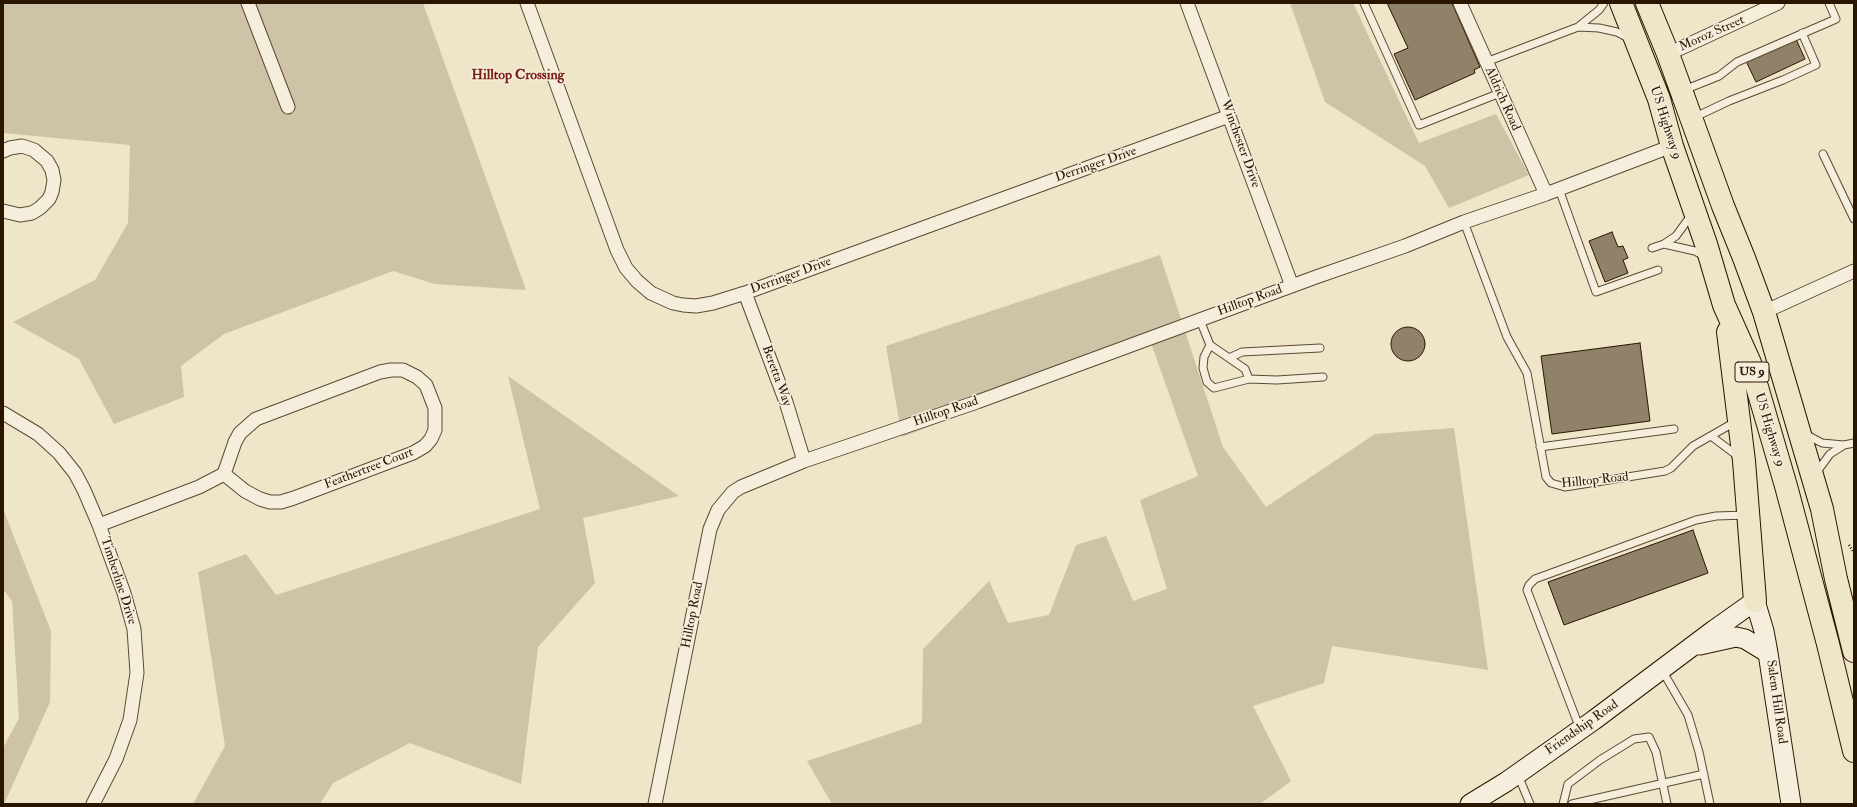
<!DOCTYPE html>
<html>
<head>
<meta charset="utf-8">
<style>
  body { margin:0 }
  #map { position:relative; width:1857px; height:807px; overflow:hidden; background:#efe5c9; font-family:"IM FELL Double Pica",serif }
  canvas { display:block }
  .frame { position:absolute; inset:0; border:4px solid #2a1500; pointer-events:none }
</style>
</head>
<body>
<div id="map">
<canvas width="1857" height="807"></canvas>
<div class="frame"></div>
</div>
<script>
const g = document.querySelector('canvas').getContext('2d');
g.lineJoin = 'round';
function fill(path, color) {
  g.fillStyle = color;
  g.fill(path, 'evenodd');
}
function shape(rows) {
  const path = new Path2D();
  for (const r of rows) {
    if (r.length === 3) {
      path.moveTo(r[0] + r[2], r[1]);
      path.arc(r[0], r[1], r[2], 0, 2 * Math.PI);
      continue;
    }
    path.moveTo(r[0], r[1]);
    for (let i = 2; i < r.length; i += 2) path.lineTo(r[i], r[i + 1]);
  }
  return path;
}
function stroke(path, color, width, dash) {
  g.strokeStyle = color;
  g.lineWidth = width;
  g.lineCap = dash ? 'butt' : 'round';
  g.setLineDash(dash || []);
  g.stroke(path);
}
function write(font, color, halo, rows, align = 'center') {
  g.font = font + ' "IM FELL Double Pica",serif';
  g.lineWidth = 3;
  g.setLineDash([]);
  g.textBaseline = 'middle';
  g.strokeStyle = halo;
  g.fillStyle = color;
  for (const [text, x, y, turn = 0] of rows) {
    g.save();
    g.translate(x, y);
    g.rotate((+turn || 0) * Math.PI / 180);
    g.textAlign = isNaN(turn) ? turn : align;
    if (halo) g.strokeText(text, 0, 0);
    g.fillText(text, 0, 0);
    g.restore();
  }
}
fill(shape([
  [3,3,423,3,526,290,435,284,393,271,224,334,181,366,184,397,114,424,79,359,13,322,95,280,128,223,130,145,3,133],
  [1290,3,1353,3,1419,143,1496,114,1529,175,1449,208,1425,166,1325,102],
  [1160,255,1223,447,1266,507,1375,434,1454,428,1488,670,1332,646,1324,683,1253,706,1291,781,1260,804,832,804,807,761,922,723,923,649,989,581,1008,623,1049,615,1076,545,1106,536,1133,601,1167,589,1140,500,1198,476,1151,343,902,437,886,346],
  [508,376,679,496,583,518,595,583,538,647,521,784,410,743,333,783,320,804,193,804,225,746,198,572,246,554,276,595,540,509],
  [3,509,51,631,50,702,4,804,3,748,19,718,12,601,3,589]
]), '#cec2a7');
const building = shape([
  [1387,3,1452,3,1480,67,1474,70,1475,73,1415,100,1394,54,1408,48,1387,3],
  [1796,39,1805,59,1756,82,1746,61,1796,39],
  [1612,232,1618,247,1623,246,1628,258,1623,260,1628,273,1605,282,1589,241,1612,232],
  [1408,344,17],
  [1640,343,1650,421,1552,434,1541,356,1640,343],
  [1693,530,1708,573,1564,625,1548,582,1693,530]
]);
fill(building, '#908169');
stroke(building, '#2a1500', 1);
const lane = shape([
  [1364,3,1419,125,1500,93],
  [1578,27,1599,28,1617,32,1630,39],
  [1486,62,1578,27,1599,10,1604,3],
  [1684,90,1719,76,1737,62,1836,19,1829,3],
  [1693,118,1729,101,1783,80,1816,65,1802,33],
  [1823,154,1854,219],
  [1559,189,1596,292,1658,270],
  [1464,222,1507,337,1527,373,1546,477,1551,483,1565,487,1665,471,1671,468,1693,446,1735,422],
  [1664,244,1695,251,1704,256],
  [1652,248,1664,244,1676,236,1692,214],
  [1200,320,1210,345,1204,357,1203,368,1207,382,1214,388,1249,379,1245,369,1210,345],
  [1229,358,1242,352,1320,348],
  [1249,379,1277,380,1323,377],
  [1805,434,1822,443,1844,445],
  [1711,436,1739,457],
  [1540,447,1674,429],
  [1816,473,1830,454,1844,445,1854,443],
  [1662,670,1688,715,1699,752,1710,804],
  [1580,729,1527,590,1529,585,1535,579,1696,520,1716,516,1747,515],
  [1518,775,1530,804],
  [1563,804,1568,784,1600,760,1634,739,1649,737,1656,752,1667,804],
  [1572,804,1704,774]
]);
const street = shape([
  [248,3,288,107],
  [527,3,617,250,626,268,637,281,651,293,673,303,683,305,696,306,713,303,745,293,1229,116],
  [1187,3,1292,286],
  [1460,3,1546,194],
  [1668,54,1778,3],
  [3,151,10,148,22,146,34,150,47,161,52,170,54,180,52,192,49,199,40,208,32,213,20,215,3,211],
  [745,293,786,402,804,461],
  [1764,312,1854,271],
  [391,370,403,370,417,377,426,385,435,408,435,430,431,439,425,446,413,453,294,498,281,502,270,502,260,499,245,491,224,474,235,442,240,433,256,419,380,372,391,370],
  [3,413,38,434,59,453,75,473,84,490,99,525,124,593,134,629,137,673,130,720,116,759,93,804],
  [99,525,199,487,224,474],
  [655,804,710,529,718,510,733,492,741,487,804,461,977,402,1316,277,1405,246,1464,222,1546,194,1672,146]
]);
const secondary = shape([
  [1700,645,1736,637,1745,639,1768,653],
  [1470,804,1506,782,1594,720,1714,630,1755,601,1764,631,1768,653,1791,804]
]);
const highway = shape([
  [1621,3,1659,99,1672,146,1706,244,1724,305,1750,363,1786,486,1828,644,1854,751],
  [1647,3,1668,54,1723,206,1744,258,1764,312,1822,509,1836,579,1854,651],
  [1728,332,1744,461,1755,601]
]);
stroke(lane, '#5b4932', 9);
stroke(street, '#5b4932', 15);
stroke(secondary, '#2a1500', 21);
stroke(highway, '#2a1500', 24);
stroke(shape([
  [1849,545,1854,553]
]), '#2a1500', 2.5, [1, 2]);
stroke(lane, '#f5eedc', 7);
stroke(street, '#f5eedc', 13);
stroke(secondary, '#f5eedc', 19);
stroke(highway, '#efe5c9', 22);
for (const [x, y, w] of [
  [1752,372,34]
]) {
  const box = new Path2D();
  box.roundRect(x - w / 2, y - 10, w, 20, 3);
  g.fillStyle = '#f5eedc';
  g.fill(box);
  stroke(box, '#2a1500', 1);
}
write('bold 12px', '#2a1500', null, [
  ["US 9",1752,372]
]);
write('13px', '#2a1500', '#f5eedc', [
  ["Moroz Street",1712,34,-24],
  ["Aldrich Road",1502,99,66],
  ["US Highway 9",1665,123,72],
  ["Winchester Drive",1240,144,70],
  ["Derringer Drive",1096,165,-19],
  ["Derringer Drive",791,276,-20],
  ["Hilltop Road",1250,301,-20],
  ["Beretta Way",776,376,70],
  ["Hilltop Road",946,412,-19],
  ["US Highway 9",1769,430,73],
  ["Feathertree Court",369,469,-21],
  ["Hilltop Road",1595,481,-6],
  ["Timberline Drive",118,581,72],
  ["Hilltop Road",693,615,-79],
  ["Salem Hill Road",1776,702,82],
  ["Friendship Road",1582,728,-35]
]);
write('bold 14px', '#7a1f14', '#f5eedc', [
  ["Hilltop Crossing",518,76]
]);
</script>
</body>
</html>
